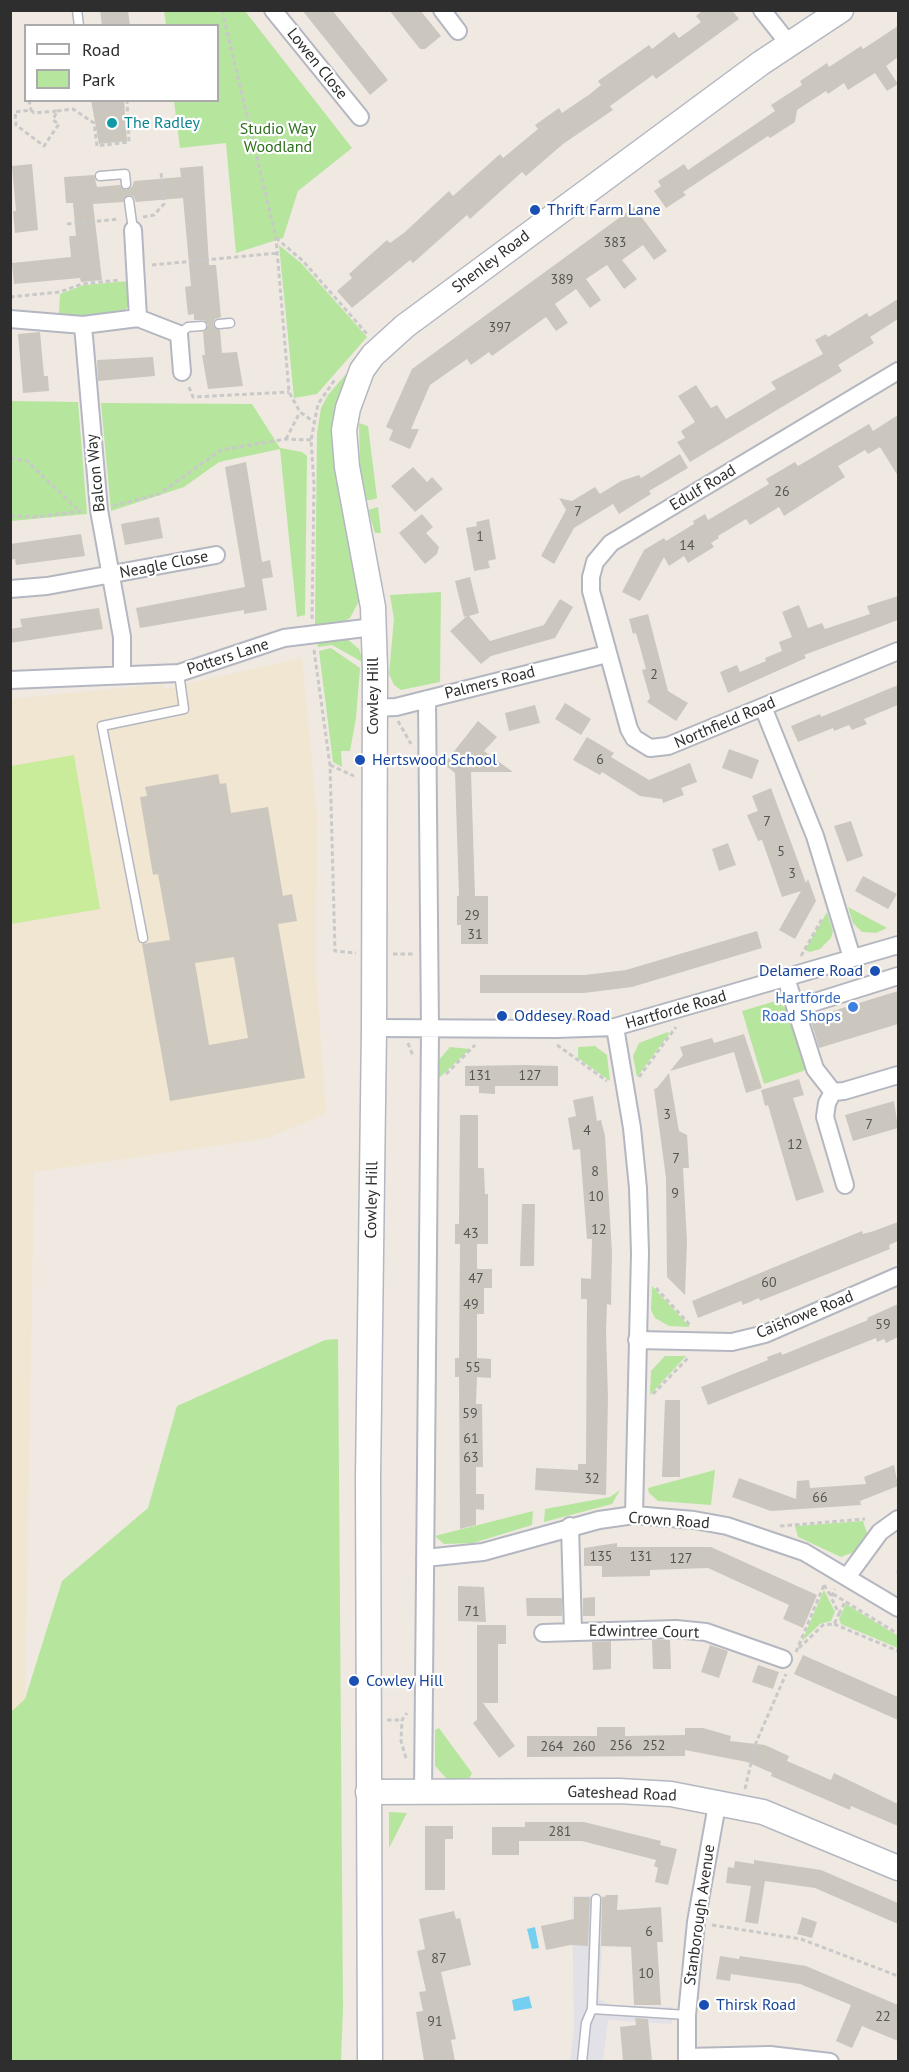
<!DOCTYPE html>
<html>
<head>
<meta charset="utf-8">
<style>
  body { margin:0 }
  #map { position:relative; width:909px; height:2072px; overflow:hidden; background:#efe9e1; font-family:"PT Sans",sans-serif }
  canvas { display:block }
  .frame { position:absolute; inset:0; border:12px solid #2e2e2e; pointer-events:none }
  .legend { position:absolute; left:24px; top:24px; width:195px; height:78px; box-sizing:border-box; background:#fff; border:2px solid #ababab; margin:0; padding:8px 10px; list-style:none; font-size:18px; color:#2e2e2e }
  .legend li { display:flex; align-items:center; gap:12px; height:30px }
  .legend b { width:30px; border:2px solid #ababab }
</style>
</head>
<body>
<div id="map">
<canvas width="909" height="2072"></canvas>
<div class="frame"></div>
<ul class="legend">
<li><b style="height:8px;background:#fff"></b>Road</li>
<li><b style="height:16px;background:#b6e59e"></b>Park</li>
</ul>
</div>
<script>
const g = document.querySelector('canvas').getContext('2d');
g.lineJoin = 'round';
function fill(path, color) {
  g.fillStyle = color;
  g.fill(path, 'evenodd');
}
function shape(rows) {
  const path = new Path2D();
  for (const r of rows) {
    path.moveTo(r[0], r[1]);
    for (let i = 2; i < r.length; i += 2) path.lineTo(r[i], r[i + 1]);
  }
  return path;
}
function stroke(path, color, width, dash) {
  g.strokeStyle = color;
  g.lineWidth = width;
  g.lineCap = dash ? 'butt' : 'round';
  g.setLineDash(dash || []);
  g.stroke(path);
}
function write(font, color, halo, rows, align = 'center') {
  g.font = font + ' "PT Sans",sans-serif';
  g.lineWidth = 4.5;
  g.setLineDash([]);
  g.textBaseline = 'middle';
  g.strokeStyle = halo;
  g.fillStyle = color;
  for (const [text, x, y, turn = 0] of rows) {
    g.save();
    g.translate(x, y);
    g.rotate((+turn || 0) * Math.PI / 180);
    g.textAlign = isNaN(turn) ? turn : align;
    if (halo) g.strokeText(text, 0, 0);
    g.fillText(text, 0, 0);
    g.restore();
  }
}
fill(shape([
  [572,1896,605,1896,599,1999,611,2005,673,2007,672,2024,608,2020,603,2061,570,2062,574,2030]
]), '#e3e1e8');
fill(shape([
  [302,658,317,816,316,972,326,1113,268,1138,34,1172,25,1699,11,1712,10,699,163,684,164,689]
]), '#f0e6d1');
fill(shape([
  [164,11,245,11,352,148,298,191,283,238,236,253,226,143,180,148,174,101,218,100,218,26,166,25],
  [279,245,302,264,367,337,317,394,294,398],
  [129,281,131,301,125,310,72,317,59,314,60,294,84,285],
  [358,360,343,392,359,601,350,618,343,622,315,625,317,433,321,408,328,395],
  [10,401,78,402,87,514,11,521],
  [101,403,252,404,280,448,302,452,307,456,305,615,297,617,280,449,219,462,184,487,111,511],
  [359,423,368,426,377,498,371,500,366,500,360,468],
  [378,507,381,533,375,533,368,510],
  [441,592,440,682,401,690,394,685,389,674,394,619,390,595],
  [345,637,359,649,364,663,332,645,318,647,316,639],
  [331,648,360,668,356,718,350,751,341,751,342,767,333,762,319,651],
  [848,907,887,928,876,933,862,932,853,923],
  [827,912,833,931,831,938,820,949,810,952,805,950],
  [776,1001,787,1009,806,1070,764,1084,742,1011],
  [668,1032,669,1034,637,1077,633,1056,639,1043],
  [595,1046,607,1055,610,1081,578,1058,578,1047],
  [450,1047,470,1049,438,1079,439,1060],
  [652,1286,690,1327,669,1326,655,1318,651,1310],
  [338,1339,343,2008,341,2061,11,2061,11,1712,25,1699,62,1581,148,1508,177,1406,325,1340],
  [665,1356,686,1356,650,1395,651,1371],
  [715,1470,711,1505,658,1501,649,1493,648,1488],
  [620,1490,612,1504,544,1522,545,1509,610,1497],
  [533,1511,532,1525,473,1543,444,1544,435,1536],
  [863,1521,867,1533,854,1552,841,1557,798,1537,795,1526],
  [824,1590,835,1612,831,1621,820,1624,802,1641],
  [846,1604,898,1636,898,1648,841,1624,839,1619],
  [439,1728,472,1773,469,1779,447,1779,435,1766,435,1730],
  [389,1812,407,1813,389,1848]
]), '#b6e59e');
fill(shape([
  [74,755,100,909,11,924,11,766]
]), '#c9ec9a');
fill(shape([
  [535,1927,539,1948,532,1949,527,1929],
  [529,1996,532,2008,514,2011,512,2000]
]), '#75cff0');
fill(shape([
  [100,10,128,10,130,26,102,26],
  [302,10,332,10,388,80,370,95],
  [389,10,420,10,441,36,425,49,420,49],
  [703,10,732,10,739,19,656,79,653,75,610,106,613,110,563,144,526,176,522,172,470,219,467,215,413,263,410,260,352,308,337,291,352,278,349,274,360,264,387,240,390,243,405,232,449,191,453,196,500,154,503,158,538,129,535,125,559,108,562,113,590,94,601,85,598,81,649,45,652,49,674,32,679,38,701,22,696,16],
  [898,26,898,57,886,66,898,84,887,91,875,73,848,90,844,83,828,94,826,91,797,110,795,122,770,138,768,136,683,192,686,195,666,208,654,191,661,186,658,181,684,164,688,170,775,111,771,105,802,85,800,81,827,63,829,67,861,46,863,49],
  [91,100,124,100,127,141,99,144],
  [32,164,38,230,15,233,13,211,16,211,12,166],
  [203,166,209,265,216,265,221,317,215,319,213,325,220,330,222,353,237,352,243,386,208,389,202,355,205,355,203,332,208,325,204,320,194,320,194,314,188,315,185,287,191,286,183,198,136,202,134,197,129,195,123,202,93,204,102,280,81,282,80,278,14,284,12,263,71,257,69,236,76,236,73,203,66,203,64,177,94,175,97,187,120,185,126,190,132,187,134,181,181,177,180,168],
  [634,207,667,251,654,260,643,245,622,260,637,279,624,289,607,265,586,279,601,300,590,308,576,289,555,304,568,323,556,331,546,317,492,356,489,352,471,365,467,359,430,385,411,429,419,429,410,449,389,440,393,430,386,427,412,369],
  [898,299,898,319,870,337,874,343,838,365,842,371,690,462,677,442,685,438,681,431,695,422,678,396,696,385,711,408,717,405,726,419,776,389,771,382,823,354,815,340,826,334,828,337,867,313,869,317],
  [40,332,44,376,48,376,49,391,23,393,18,334],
  [153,357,155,376,98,381,97,360],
  [898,415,898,476,880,447,868,454,865,450,838,466,845,477,784,516,779,507,750,525,746,519,718,536,719,538,711,543,714,547,688,563,684,556,669,566,664,557,640,601,622,592,644,550,664,538,666,541,694,524,693,521,705,514,708,520,769,484,766,479,795,462,798,466,869,424,873,431],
  [680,454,688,468,649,491,651,494,619,514,613,504,574,528,554,564,541,556,566,510,559,498,572,501,595,487,600,494,621,481,639,475,641,478],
  [246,462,262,562,270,560,273,577,262,579,267,610,244,614,244,610,140,628,136,608,245,587,225,467],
  [413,467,427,482,432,477,443,489,415,512,391,486],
  [422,514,433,527,426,533,439,547,437,554,425,564,399,533],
  [159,517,163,538,125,545,121,524],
  [489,519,496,559,488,561,490,568,474,571,466,528,477,526,476,522],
  [81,534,85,556,16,565,15,559,10,560,10,544],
  [470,577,479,613,469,616,490,641,544,625,560,599,573,607,555,638,491,656,481,664,450,631,467,616,464,617,455,581],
  [898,596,898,620,804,655,806,658,728,693,720,672,737,665,740,672,766,661,765,658,782,651,779,642,792,637,782,612,799,605,808,628,822,623,825,629,870,614,867,606],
  [99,608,103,629,10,643,10,629,22,627,20,619],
  [648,614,668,691,688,703,676,721,647,702,650,698,642,670,646,669,636,633,633,634,629,619],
  [898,685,898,705,864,719,867,724,852,730,849,725,834,731,833,728,798,742,791,726,820,714,821,717],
  [565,703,591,719,581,735,555,719],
  [535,705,540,723,509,731,505,713],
  [478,721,497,737,484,751,513,772,471,772,475,896,488,896,488,944,461,944,461,925,457,925,457,896,459,896,455,773,444,764],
  [587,737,614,753,611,757,649,780,690,763,697,782,681,788,684,795,663,803,662,799,640,796,602,772,600,775,573,760],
  [729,749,759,760,752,779,722,768],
  [218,774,220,784,226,783,231,813,268,807,283,896,292,894,297,921,278,924,305,1078,170,1101,142,944,170,940,158,874,153,875,140,797,147,796,145,787],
  [234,957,248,1038,209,1045,195,963],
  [771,788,806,883,808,879,816,901,795,939,779,930,801,891,782,897,762,840,758,841,747,815,758,811,752,796],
  [851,821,863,856,847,862,834,826],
  [728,843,736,865,719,871,712,849],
  [863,876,897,894,888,909,855,891],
  [757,931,762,948,632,987,584,993,480,993,480,975,585,975,626,970],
  [898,991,898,1024,819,1048,810,1018],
  [744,1034,762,1088,746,1093,734,1052,670,1071,683,1055,680,1047,712,1038,714,1043],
  [525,1065,558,1066,558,1086,495,1086,495,1094,479,1093,479,1086,465,1086,465,1066],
  [669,1073,679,1131,687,1135,688,1149,689,1168,683,1168,687,1242,685,1295,667,1277,666,1178,654,1089,657,1088],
  [799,1079,804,1095,793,1098,824,1192,796,1201,768,1105,765,1106,761,1090],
  [593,1096,597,1121,601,1120,605,1136,612,1252,611,1305,607,1304,606,1331,608,1398,606,1495,535,1490,536,1468,578,1470,578,1464,586,1464,587,1299,581,1299,581,1278,591,1279,592,1239,587,1239,580,1149,573,1150,568,1118,576,1116,573,1100],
  [894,1101,898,1128,853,1141,845,1115],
  [460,1115,478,1115,478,1168,484,1168,485,1194,488,1194,488,1244,477,1244,477,1269,492,1269,492,1288,484,1288,484,1314,477,1314,477,1358,491,1359,491,1378,477,1377,476,1404,482,1404,483,1467,476,1467,476,1494,484,1494,484,1510,476,1509,476,1525,460,1529,459,1377,455,1377,455,1358,459,1358,460,1244,455,1244,455,1224,459,1224],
  [522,1204,535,1204,534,1266,520,1266],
  [898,1222,898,1241,889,1245,890,1249,760,1301,759,1298,743,1305,741,1301,698,1318,692,1301,862,1231,863,1234,874,1231],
  [898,1304,898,1337,886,1343,884,1339,877,1342,876,1338,708,1405,701,1387,768,1360,767,1357,781,1352,782,1355,868,1320,867,1318],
  [665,1400,680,1400,680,1477,662,1477],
  [894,1465,898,1486,860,1501,861,1505,771,1511,732,1497,739,1478,796,1499,797,1481,809,1480,810,1488,866,1484,864,1477],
  [617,1543,617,1547,711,1547,817,1595,803,1628,783,1619,789,1605,708,1568,650,1570,650,1576,602,1577,602,1566,584,1566,584,1548],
  [458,1586,484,1587,486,1622,458,1621],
  [595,1597,595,1616,583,1616,583,1598],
  [526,1598,562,1598,562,1616,527,1616],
  [477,1625,506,1625,506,1644,498,1644,498,1703,483,1703,515,1746,499,1758,473,1723,477,1720],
  [652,1640,670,1640,671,1669,653,1669],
  [611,1641,611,1669,593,1670,592,1642],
  [710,1645,728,1651,719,1678,701,1672],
  [803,1655,898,1697,898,1720,794,1674],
  [758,1665,779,1672,773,1689,752,1682],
  [597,1727,625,1727,625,1736,685,1735,685,1728,703,1728,731,1736,730,1741,765,1745,789,1756,787,1761,794,1764,831,1780,834,1773,898,1804,898,1826,851,1806,850,1810,771,1776,772,1773,747,1762,685,1750,685,1756,527,1757,527,1736,597,1736],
  [525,1822,584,1822,661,1841,660,1845,677,1849,668,1885,655,1882,658,1868,654,1866,656,1860,582,1841,519,1841,519,1855,492,1855,492,1827,525,1827],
  [425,1826,453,1826,453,1839,445,1839,445,1890,425,1890],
  [754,1860,821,1870,898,1903,898,1924,815,1888,765,1881,758,1924,745,1922,751,1886,726,1883,728,1867,734,1868,735,1861,754,1864],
  [606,1895,618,1895,617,1910,661,1907,663,1942,657,1942,661,2005,634,2005,631,1947,601,1946,602,1897,605,1897],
  [574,1897,590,1897,588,1946,570,1945,546,1950,541,1926,574,1919],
  [454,1911,456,1919,460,1918,471,1965,441,1972,456,2039,451,2040,455,2061,424,2061,416,2012,423,2011,419,1992,426,1991,417,1951,425,1949,419,1919],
  [802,1917,817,1922,812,1938,797,1934],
  [720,1956,739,1959,740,1956,806,1966,898,2005,898,2041,862,2026,852,2048,836,2041,851,2005,800,1984,731,1974,730,1981,716,1979],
  [635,2018,648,2019,652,2061,623,2061,620,2027,636,2025]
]), '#cbc7bf');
const lane = shape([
  [77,10,79,26],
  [100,176,125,174,126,184],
  [129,201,133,230],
  [219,324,230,323],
  [179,334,188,327,202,326],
  [143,938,102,726,184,709,179,673],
  [596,1899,592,2009,687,2015],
  [582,2062,586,2023,592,2009]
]);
const street = shape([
  [273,10,360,117],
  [442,10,458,31],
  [762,10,789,44],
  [138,318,179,334,182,372],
  [10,319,83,325],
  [898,371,611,543,595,562,591,577,591,591,629,729,634,738,650,748,668,746,898,651],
  [10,589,47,586,216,555],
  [122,675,122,637,99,510,83,325,138,318,133,230],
  [10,680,179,673,284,638,373,627],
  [763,707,815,836,852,958],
  [373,708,396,707,607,654],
  [786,978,815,1069,833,1092,844,1091,898,1075],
  [796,1008,898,976],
  [615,1027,632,1128,638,1188,640,1253,634,1515],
  [374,1028,556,1029,615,1027,898,945],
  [833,1092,827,1103,825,1117,845,1185],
  [637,1340,732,1342,765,1334,898,1276],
  [570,1526,573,1632],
  [425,1558,483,1552,599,1520,634,1515,694,1520,727,1526,804,1552,898,1608],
  [847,1577,880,1532,898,1519],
  [543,1633,676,1629,706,1632,783,1659],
  [423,1793,430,1030,427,699],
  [687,2057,770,2055,830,2062],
  [687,2062,687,2015,696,1922,717,1805]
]);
const secondary = shape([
  [368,1792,619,1791,671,1794,763,1812,898,1868],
  [370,2062,368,1478,374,1028,375,669,373,607,347,467,344,430,348,408,362,370,373,355,405,326,761,63,841,10]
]);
stroke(lane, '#b4b7c1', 11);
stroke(street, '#b4b7c1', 20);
stroke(secondary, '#b4b7c1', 27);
stroke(shape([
  [222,10,276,238,289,392,300,412,314,422],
  [29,100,31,110],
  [31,110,34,113,57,111,53,120,59,124,44,146,16,125,15,112,31,110],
  [57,111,73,109,94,123,97,146,129,142,127,100],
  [143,217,154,215,164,204,161,172],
  [67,224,119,219],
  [276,238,303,261,368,335],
  [152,265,278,253],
  [10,297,60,292,82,284,119,280],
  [189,387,193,397,289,392],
  [286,439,300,412],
  [10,458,27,461,79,511],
  [113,506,159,494,221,450,286,439,311,440],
  [10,516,33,517,83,511],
  [312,619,314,484,311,440,318,404,336,378],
  [314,650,330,765,335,951,356,953],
  [398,721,411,744],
  [330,765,354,776],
  [393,954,413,954],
  [801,956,823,917],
  [408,1043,413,1056],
  [557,1045,607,1081],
  [446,1074,475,1045],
  [639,1077,676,1027],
  [656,1288,690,1325],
  [653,1394,688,1358],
  [780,1526,865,1519],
  [898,1570,898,1573],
  [824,1585,831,1596],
  [833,1594,898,1634],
  [839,1614,845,1602],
  [834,1624,898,1651],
  [799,1648,823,1625,834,1624,839,1614,831,1597,835,1589],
  [796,1652,824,1585],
  [387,1720,402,1720],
  [406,1758,401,1741,402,1720,407,1713],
  [745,1789,755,1745,786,1674],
  [712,1925,801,1939,898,1976]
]), '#c9c9c9', 3, [4.5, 3]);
stroke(lane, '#fff', 8);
stroke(street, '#fff', 16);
stroke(secondary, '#fff', 24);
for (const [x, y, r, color] of [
  [112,123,6,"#0f9aa8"],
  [535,210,6,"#1a4fb4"],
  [360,760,6,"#1a4fb4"],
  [875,971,6,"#1a4fb4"],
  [853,1007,6,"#3f7fe0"],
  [502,1016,6,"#1a4fb4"],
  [354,1681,6,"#1a4fb4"],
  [704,2005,6,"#1a4fb4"]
]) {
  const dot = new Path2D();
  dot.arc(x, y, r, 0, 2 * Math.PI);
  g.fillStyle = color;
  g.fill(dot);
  stroke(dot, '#fff', 2);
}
write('14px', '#555452', null, [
  ["383",615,243],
  ["389",562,280],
  ["397",500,328],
  ["26",782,492],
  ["7",578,512],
  ["1",480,537],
  ["14",687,546],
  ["2",654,675],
  ["6",600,760],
  ["7",767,822],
  ["5",781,852],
  ["3",792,874],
  ["29",472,916],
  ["31",475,935],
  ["131",480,1076],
  ["127",530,1076],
  ["3",667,1115],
  ["7",869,1125],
  ["4",587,1131],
  ["12",795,1145],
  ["7",676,1159],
  ["8",595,1172],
  ["9",675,1194],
  ["10",596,1197],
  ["12",599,1230],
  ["43",471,1234],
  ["47",476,1279],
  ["60",769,1283],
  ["49",471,1305],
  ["59",883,1325],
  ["55",473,1368],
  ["59",470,1414],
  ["61",471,1439],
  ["63",471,1458],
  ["32",592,1479],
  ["66",820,1498],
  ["135",601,1557],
  ["131",641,1557],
  ["127",681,1559],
  ["71",472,1612],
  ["256",621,1746],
  ["252",654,1746],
  ["264",552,1747],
  ["260",584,1747],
  ["281",560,1832],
  ["6",649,1932],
  ["87",439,1959],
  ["10",646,1974],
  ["22",883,2017],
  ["91",435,2022]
]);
write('16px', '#2e2e2e', '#fff', [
  ["Lowen Close",317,64,51],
  ["Shenley Road",491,262,-37],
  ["Balcon Way",96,473,-96],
  ["Edulf Road",703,488,-31],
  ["Neagle Close",164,565,-11],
  ["Potters Lane",228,657,-18],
  ["Palmers Road",490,683,-14],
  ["Cowley Hill",373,696,-90],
  ["Northfield Road",725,723,-23],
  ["Hartforde Road",676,1010,-16],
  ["Cowley Hill",372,1200,-89],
  ["Caishowe Road",805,1315,-22],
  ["Crown Road",669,1521,4],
  ["Edwintree Court",644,1632,1],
  ["Gateshead Road",622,1794,2],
  ["Stanborough Avenue",700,1915,-82]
]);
write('16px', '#0d838f', '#fff', [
  ["The Radley",124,123]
], 'left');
write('16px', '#2c6e1b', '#fff', [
  ["Studio Way",278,129],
  ["Woodland",278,147]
]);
write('16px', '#164399', '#fff', [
  ["Thrift Farm Lane",547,210],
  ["Hertswood School",372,760],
  ["Delamere Road",863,971,"right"],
  ["Oddesey Road",514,1016],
  ["Cowley Hill",366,1681],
  ["Thirsk Road",716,2005]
], 'left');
write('16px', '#366cbe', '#fff', [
  ["Hartforde",841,998],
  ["Road Shops",841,1016]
], 'right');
</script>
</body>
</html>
